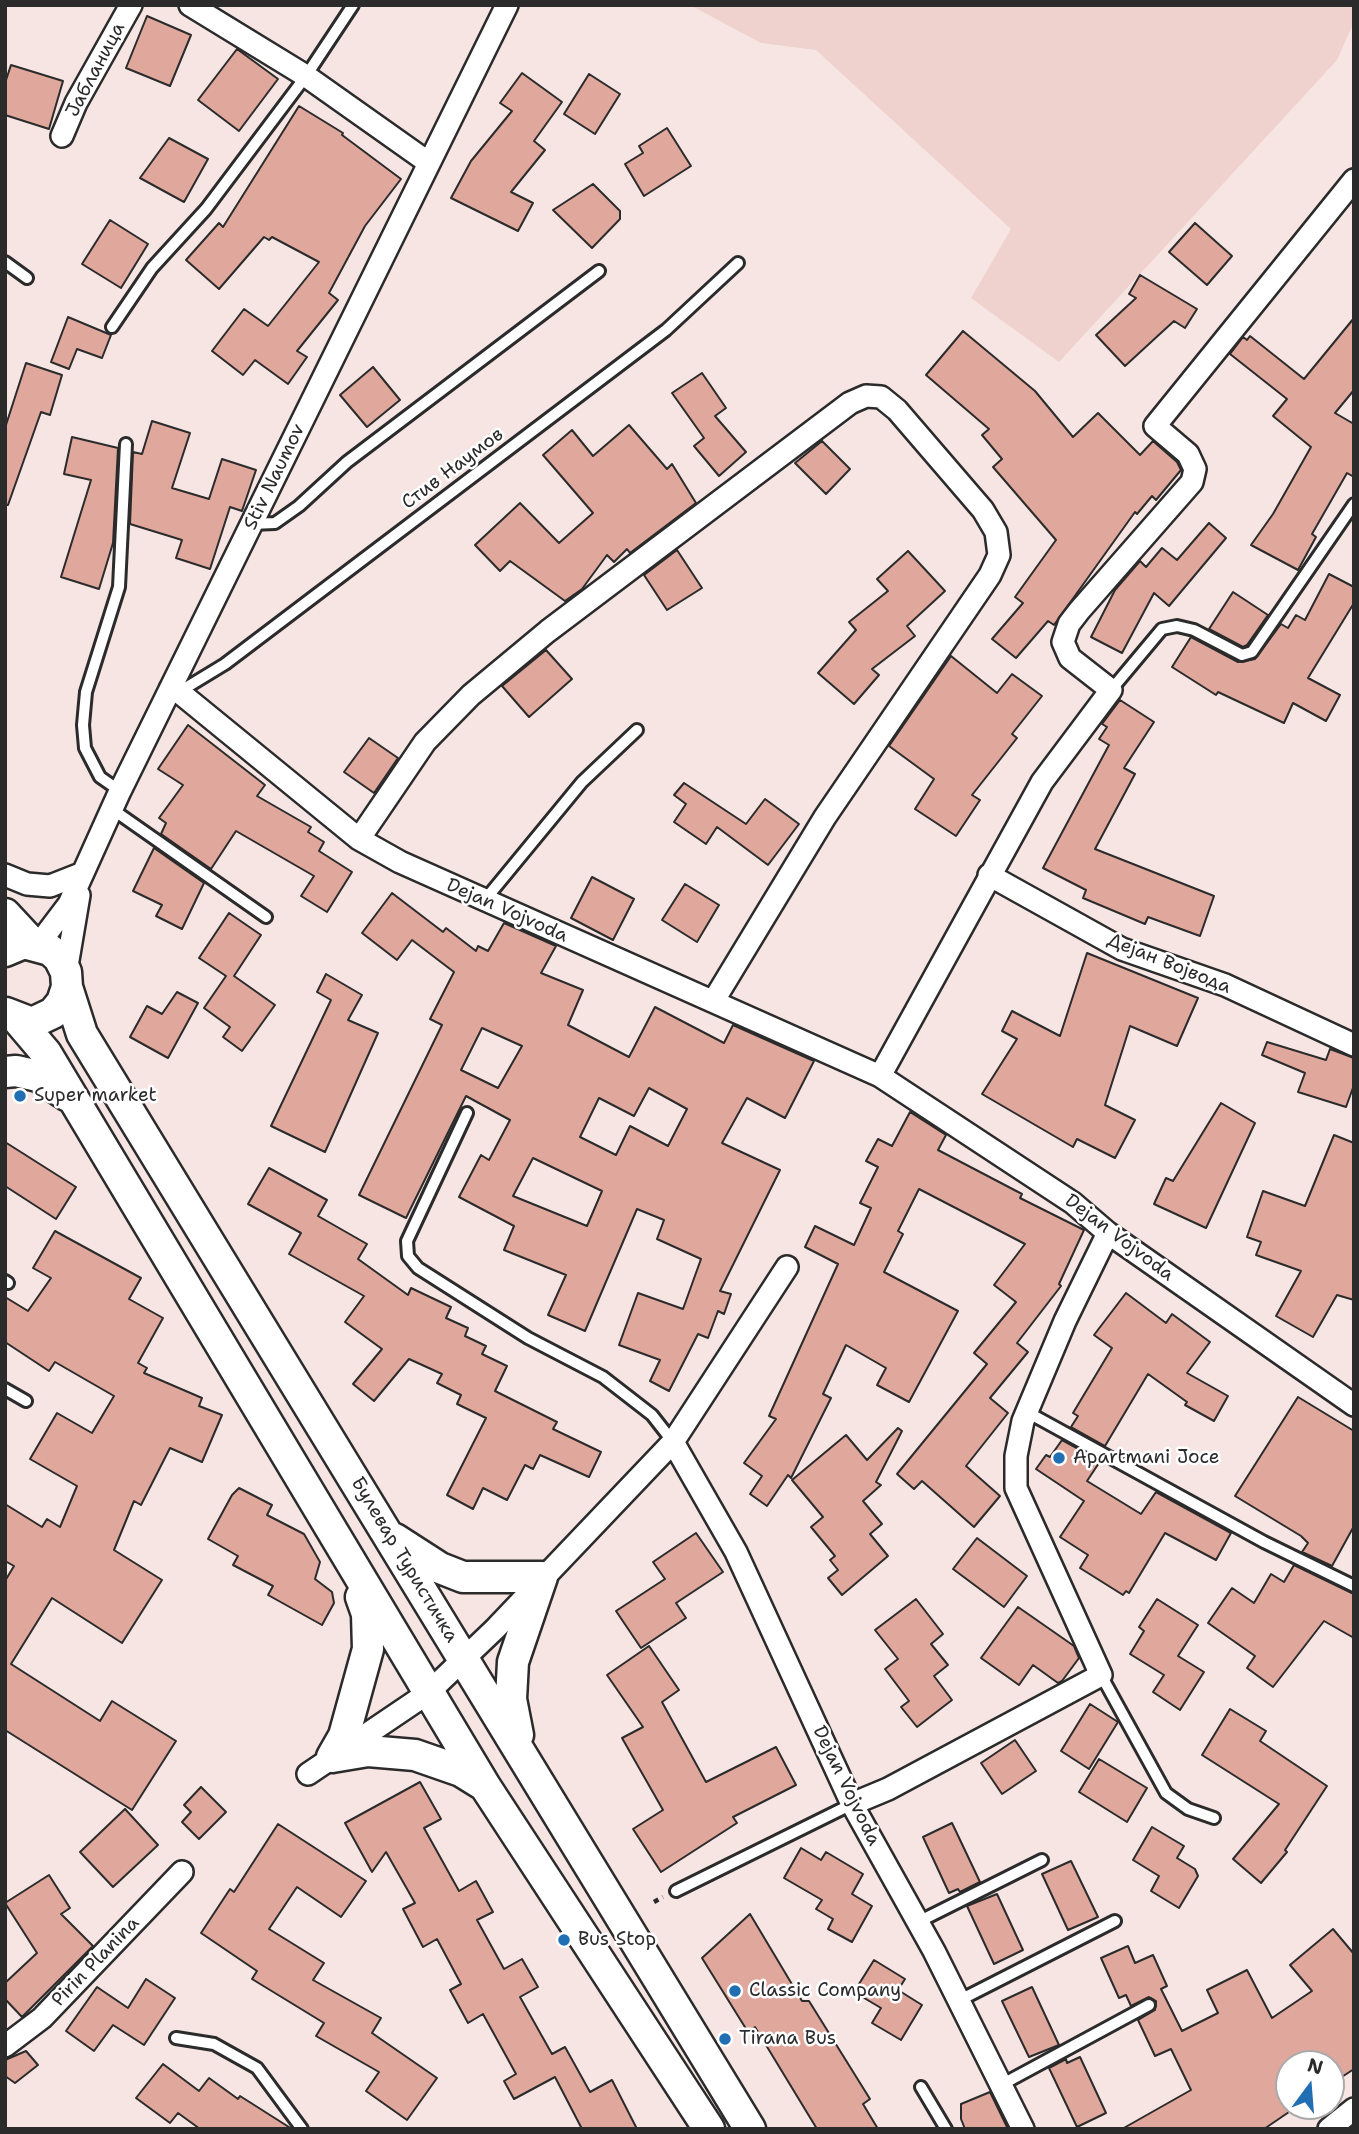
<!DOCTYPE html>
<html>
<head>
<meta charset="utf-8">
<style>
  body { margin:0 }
  #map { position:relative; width:1359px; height:2134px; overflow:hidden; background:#f6e5e2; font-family:"Shantell Sans",sans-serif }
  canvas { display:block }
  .frame { position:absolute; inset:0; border:7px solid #2b2b2b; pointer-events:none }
  .north { position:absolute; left:1275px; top:2050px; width:70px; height:70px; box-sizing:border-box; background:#fff; border:2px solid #aaa; border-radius:50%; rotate:16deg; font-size:19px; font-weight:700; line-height:28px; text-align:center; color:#2b2b2b }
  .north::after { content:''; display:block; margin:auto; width:24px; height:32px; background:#1f6fb2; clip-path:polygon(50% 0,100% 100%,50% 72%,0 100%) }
</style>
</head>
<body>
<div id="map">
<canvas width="1359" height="2134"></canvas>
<div class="frame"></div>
<div class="north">N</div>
</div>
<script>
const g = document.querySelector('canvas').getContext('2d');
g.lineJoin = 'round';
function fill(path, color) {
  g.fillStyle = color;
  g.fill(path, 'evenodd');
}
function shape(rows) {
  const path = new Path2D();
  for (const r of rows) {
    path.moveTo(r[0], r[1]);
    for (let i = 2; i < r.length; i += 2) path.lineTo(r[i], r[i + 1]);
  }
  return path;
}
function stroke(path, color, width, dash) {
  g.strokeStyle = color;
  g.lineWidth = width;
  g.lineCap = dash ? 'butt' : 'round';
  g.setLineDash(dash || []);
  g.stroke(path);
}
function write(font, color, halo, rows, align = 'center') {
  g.font = font + ' "Shantell Sans",sans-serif';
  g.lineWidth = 5;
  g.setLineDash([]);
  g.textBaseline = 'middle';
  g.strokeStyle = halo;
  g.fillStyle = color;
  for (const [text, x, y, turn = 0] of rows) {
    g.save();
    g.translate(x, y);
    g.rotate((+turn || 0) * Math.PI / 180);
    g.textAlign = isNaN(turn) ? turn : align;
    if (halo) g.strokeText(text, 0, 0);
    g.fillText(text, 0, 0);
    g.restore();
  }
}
fill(shape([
  [690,5,1354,5,1354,22,1337,60,1059,362,971,298,1011,229,816,50,761,43]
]), '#efd2cd');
const building = shape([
  [147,16,191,35,170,86,126,68,147,16],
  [237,49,278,79,239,131,198,100,237,49],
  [11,65,63,81,49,129,5,115,5,83,11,65],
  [522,73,562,102,534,141,545,150,511,192,533,203,518,231,451,198,471,161,512,111,500,103,522,73],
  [589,74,620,94,595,134,564,114,589,74],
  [299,106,343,133,342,135,401,179,365,226,329,293,338,300,297,351,307,357,288,384,255,360,243,375,212,351,244,309,268,326,319,262,272,237,269,240,264,237,219,289,186,260,219,223,223,227,299,106],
  [667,128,691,166,644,196,625,164,643,153,639,146,667,128],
  [169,138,208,159,184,202,140,178,169,138],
  [593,184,620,211,620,219,592,248,553,210,593,184],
  [110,220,148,244,121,288,82,264,110,220],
  [1195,223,1232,256,1207,285,1169,252,1195,223],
  [1140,275,1197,309,1185,328,1174,321,1125,366,1096,335,1136,298,1129,294,1140,275],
  [68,317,111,335,102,358,77,349,69,369,51,362,68,317],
  [1354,318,1354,390,1335,413,1354,424,1354,477,1347,473,1312,534,1316,537,1298,570,1251,545,1273,514,1311,447,1273,416,1287,399,1230,354,1243,337,1247,340,1250,336,1304,379,1354,318],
  [963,331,1035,391,1073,437,1098,413,1140,455,1153,441,1177,462,1181,470,1156,500,1152,496,1137,514,1135,512,1054,625,1048,621,1016,658,992,639,1023,603,1015,597,1056,540,993,467,1002,459,982,435,989,429,926,375,963,331],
  [26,363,62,375,50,415,41,412,8,505,5,505,5,428,26,363],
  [373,367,400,400,367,427,340,395,373,367],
  [702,373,726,408,715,416,746,452,719,476,694,446,704,438,672,393,702,373],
  [152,421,190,433,172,488,209,499,222,459,256,470,242,511,230,507,210,569,176,558,182,540,130,524,133,452,142,454,152,421],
  [629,425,667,469,672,464,696,503,630,553,627,549,614,562,607,555,582,589,565,601,510,561,500,571,475,545,520,503,559,543,593,513,543,455,572,430,593,456,629,425],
  [72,437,118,448,113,543,99,589,61,577,91,480,64,474,72,437],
  [822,441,850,469,826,494,795,463,822,441],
  [1209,523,1226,538,1169,606,1154,593,1122,653,1091,637,1115,590,1140,561,1146,567,1162,548,1177,560,1209,523],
  [677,550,702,588,667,610,644,575,677,550],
  [908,551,945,591,907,626,915,636,872,669,879,675,854,704,818,673,856,630,849,622,888,591,877,579,908,551],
  [1329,574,1354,587,1354,603,1308,678,1340,695,1326,721,1293,703,1284,723,1218,692,1216,695,1172,667,1191,637,1238,662,1255,659,1281,624,1288,628,1296,615,1305,620,1329,574],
  [1233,592,1268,615,1247,645,1243,647,1209,629,1233,592],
  [546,650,572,679,529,717,502,686,546,650],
  [951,656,997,693,1012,674,1042,696,1012,734,1017,738,972,795,980,800,956,836,915,809,934,779,889,746,951,656],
  [1120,700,1154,722,1124,768,1135,774,1095,849,1214,896,1200,936,1148,917,1145,924,1083,898,1086,890,1043,868,1109,745,1099,739,1107,727,1102,724,1120,700],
  [188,725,265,785,257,796,311,827,308,832,324,842,319,851,352,872,327,912,301,896,314,876,236,831,211,869,161,834,166,823,159,818,183,785,158,769,188,725],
  [369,738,398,758,374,793,344,772,369,738],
  [684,783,746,824,765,799,799,824,768,865,717,827,706,844,674,822,686,804,674,795,684,783],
  [154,848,204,883,182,929,156,916,162,905,133,891,154,848],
  [592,877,634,899,613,940,571,918,592,877],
  [685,884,719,905,697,942,662,920,685,884],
  [392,893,443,932,446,928,476,951,478,946,488,951,504,923,556,946,541,973,583,990,568,1025,629,1057,655,1007,724,1043,733,1025,814,1061,785,1118,747,1098,722,1143,780,1170,720,1291,731,1294,724,1314,718,1311,708,1338,698,1334,669,1391,650,1381,660,1360,619,1345,638,1293,683,1309,701,1259,657,1239,664,1220,637,1209,585,1331,548,1315,566,1275,504,1250,514,1226,459,1197,481,1155,489,1160,510,1120,466,1096,406,1218,359,1195,442,1025,430,1019,454,972,412,940,397,960,362,933,392,893],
  [482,1028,522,1046,498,1088,461,1070,482,1028],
  [649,1088,687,1109,668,1146,630,1126,616,1155,580,1137,599,1098,634,1116,649,1088],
  [533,1158,602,1191,587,1226,513,1196,533,1158],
  [229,913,261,935,234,976,275,1005,242,1051,223,1037,230,1027,204,1008,226,976,199,958,229,913],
  [1087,953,1198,998,1177,1046,1130,1026,1105,1105,1135,1120,1115,1158,1077,1139,1073,1147,982,1094,1017,1039,1002,1031,1012,1011,1060,1036,1087,953],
  [326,974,362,995,348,1020,378,1033,325,1152,271,1126,331,1000,317,992,326,974],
  [177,992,198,1003,168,1058,130,1037,147,1006,162,1014,177,992],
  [1267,1042,1326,1060,1330,1049,1354,1058,1354,1085,1346,1107,1298,1092,1305,1073,1262,1055,1267,1042],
  [1221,1103,1255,1123,1206,1228,1154,1204,1166,1178,1173,1181,1221,1103],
  [910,1112,946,1135,938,1150,1022,1194,1020,1198,1084,1230,1059,1284,1061,1286,1017,1343,1028,1352,990,1398,1008,1413,966,1466,1000,1496,974,1527,922,1481,914,1489,897,1474,987,1364,974,1353,1016,1302,994,1285,1025,1244,919,1189,898,1231,903,1234,884,1272,958,1311,909,1402,877,1385,886,1368,846,1345,823,1394,831,1398,791,1478,788,1475,767,1506,750,1494,762,1476,744,1463,776,1419,769,1416,838,1264,805,1247,815,1226,854,1245,871,1208,860,1203,878,1167,866,1161,878,1139,892,1146,910,1112],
  [1334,1135,1354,1143,1354,1300,1337,1295,1313,1337,1276,1316,1301,1271,1256,1255,1261,1242,1247,1237,1263,1191,1305,1206,1334,1135],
  [5,1142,76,1187,56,1219,5,1186,5,1142],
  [269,1168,327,1200,318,1216,367,1244,358,1259,408,1295,411,1288,451,1307,446,1318,468,1328,465,1336,486,1346,482,1354,507,1366,495,1391,557,1422,553,1429,601,1452,589,1477,540,1455,533,1469,525,1465,507,1500,483,1488,473,1509,447,1495,486,1418,457,1404,461,1395,437,1383,442,1374,409,1359,374,1401,353,1384,382,1349,345,1322,364,1296,289,1254,301,1233,248,1204,269,1168],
  [55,1231,141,1278,129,1299,163,1318,138,1363,147,1368,144,1373,202,1398,199,1406,222,1415,202,1462,170,1448,141,1505,134,1501,114,1550,162,1580,122,1643,52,1598,11,1664,100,1721,112,1701,176,1741,132,1810,5,1730,5,1581,14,1566,5,1561,5,1504,42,1527,47,1519,60,1527,77,1486,30,1459,57,1413,92,1433,114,1396,55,1362,49,1371,5,1342,5,1297,28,1311,51,1278,33,1268,55,1231],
  [1126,1293,1166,1323,1172,1314,1210,1342,1187,1373,1228,1396,1214,1421,1185,1405,1187,1402,1148,1374,1105,1446,1071,1427,1078,1416,1073,1413,1112,1348,1094,1335,1126,1293],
  [1298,1397,1354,1431,1354,1526,1332,1566,1302,1552,1308,1543,1301,1536,1235,1496,1298,1397],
  [898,1428,902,1431,876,1482,881,1485,863,1501,882,1524,870,1534,888,1556,842,1595,828,1578,838,1570,830,1560,835,1556,811,1527,823,1517,792,1480,846,1435,867,1460,898,1428],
  [1062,1440,1097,1459,1099,1463,1087,1481,1141,1514,1156,1492,1231,1533,1216,1560,1165,1533,1129,1593,1126,1591,1123,1595,1080,1568,1088,1555,1060,1537,1084,1501,1036,1469,1046,1455,1050,1457,1062,1440],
  [239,1488,272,1505,267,1515,304,1534,320,1562,315,1579,332,1592,334,1603,322,1625,268,1595,273,1586,233,1565,238,1556,208,1539,232,1495,239,1488],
  [696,1533,723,1572,676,1603,686,1618,641,1648,616,1611,665,1579,653,1562,696,1533],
  [977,1538,1027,1576,1004,1607,953,1569,977,1538],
  [1294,1565,1354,1594,1354,1638,1324,1621,1273,1687,1247,1668,1255,1656,1208,1623,1232,1588,1254,1603,1271,1574,1284,1582,1294,1565],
  [916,1599,943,1634,931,1644,948,1665,934,1676,952,1700,917,1727,901,1707,909,1701,885,1669,898,1659,875,1630,916,1599],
  [1157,1599,1198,1625,1178,1656,1204,1672,1180,1710,1153,1692,1164,1675,1130,1654,1144,1631,1139,1627,1157,1599],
  [1018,1607,1074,1646,1079,1658,1062,1681,1058,1683,1033,1665,1019,1685,981,1658,1018,1607],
  [649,1646,679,1690,662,1702,706,1782,776,1747,796,1785,733,1817,737,1823,661,1872,633,1829,663,1810,622,1738,643,1727,607,1675,649,1646],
  [1090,1704,1118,1722,1089,1769,1061,1751,1090,1704],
  [1230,1709,1266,1731,1260,1741,1327,1786,1285,1850,1287,1852,1261,1883,1233,1859,1279,1804,1202,1755,1230,1709],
  [1015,1740,1036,1771,1002,1794,981,1763,1015,1740],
  [1099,1759,1147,1788,1127,1822,1079,1792,1099,1759],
  [420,1782,441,1819,424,1828,459,1891,476,1881,493,1912,477,1920,504,1969,522,1959,538,1987,520,1997,552,2054,565,2047,590,2092,612,2080,637,2129,582,2129,555,2077,514,2099,504,2081,516,2074,483,2014,468,2023,450,1990,461,1984,437,1939,423,1947,403,1909,415,1903,386,1852,372,1872,345,1823,420,1782],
  [201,1787,226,1812,199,1839,182,1822,191,1812,184,1805,201,1787],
  [125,1809,158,1845,113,1887,80,1852,125,1809],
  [952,1823,980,1882,960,1892,958,1889,949,1893,923,1837,952,1823],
  [278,1824,366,1881,341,1917,297,1887,269,1929,324,1963,313,1980,381,2018,372,2033,437,2078,407,2120,366,2091,379,2072,316,2036,324,2023,252,1979,257,1971,201,1933,230,1889,234,1892,278,1824],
  [1152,1827,1184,1846,1177,1858,1195,1869,1198,1876,1179,1908,1151,1891,1159,1876,1133,1860,1152,1827],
  [801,1848,821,1860,826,1852,863,1874,852,1894,872,1906,852,1942,828,1929,833,1919,816,1909,822,1900,784,1878,801,1848],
  [1071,1861,1098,1917,1068,1930,1042,1874,1071,1861],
  [49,1875,70,1908,61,1914,93,1946,22,2017,5,1999,5,1983,37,1953,5,1903,49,1875],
  [997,1894,1023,1950,994,1964,967,1906,997,1894],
  [750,1914,802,2001,809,2001,870,2099,863,2104,878,2129,817,2129,755,2027,748,2032,702,1958,750,1914],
  [1333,1929,1354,1954,1354,2069,1331,2084,1331,2064,1289,2064,1289,2112,1264,2129,1122,2129,1191,2090,1171,2049,1155,2056,1138,2020,1155,2010,1156,2001,1149,1997,1131,2006,1126,1995,1119,1998,1101,1958,1128,1946,1135,1963,1153,1955,1167,1986,1161,1989,1182,2031,1218,2013,1207,1990,1247,1970,1272,2018,1312,1991,1290,1965,1333,1929],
  [874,1960,905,1979,898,1990,922,2005,901,2040,872,2023,881,2008,854,1992,874,1960],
  [146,1979,175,1998,144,2045,113,2025,94,2051,66,2031,97,1987,128,2008,146,1979],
  [1032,1987,1059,2045,1029,2057,1002,2001,1032,1987],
  [26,2051,38,2065,15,2083,5,2076,5,2060,26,2051],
  [1080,2057,1106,2113,1077,2127,1049,2068,1066,2059,1067,2063,1080,2057],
  [163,2064,199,2091,209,2078,238,2099,240,2096,292,2129,200,2129,178,2113,170,2123,136,2098,163,2064],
  [990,2092,1008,2129,965,2129,961,2119,961,2104,990,2092]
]);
fill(building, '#e0a79d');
stroke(building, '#2b2b2b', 2);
const lane = shape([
  [5,262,27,278],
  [112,327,152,268,206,209,306,76,353,5],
  [251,524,275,523,299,506,347,462,599,271],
  [1111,690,1162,629,1177,626,1194,630,1242,655,1252,652,1354,504],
  [179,692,225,664,666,330,738,263],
  [120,791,100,777,85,748,83,725,86,692,119,587,126,444],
  [112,809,266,917],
  [484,901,582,782,637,730],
  [467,1113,407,1241,408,1256,418,1268,528,1338,603,1377,652,1415,673,1442],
  [5,1281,8,1283],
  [5,1389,26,1401],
  [1027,1412,1264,1542,1354,1586],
  [1101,1675,1166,1793,1188,1809,1214,1818],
  [676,1891,852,1804],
  [918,1922,1042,1860],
  [960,2000,1115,1921],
  [176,2038,214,2044,257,2068,302,2129],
  [1001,2085,1149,2005],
  [921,2087,946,2129]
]);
const street = shape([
  [190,5,306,76,429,163],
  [62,136,76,103,131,5],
  [170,689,179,692,359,839,400,862,880,1076,1073,1203,1108,1233,1354,1405],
  [359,839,425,742,471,695,548,631,850,403,866,396,881,397,897,410,983,510,996,532,999,555,990,575,825,817,714,1000],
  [5,875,27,884,50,886,83,873],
  [989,875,1122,949,1225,985,1354,1045],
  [38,945,69,904,120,791,507,5],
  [66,972,79,895],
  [880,1076,1042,782,1111,690,1070,658,1063,642,1069,624,1079,611,1192,482,1195,469,1188,454,1155,426,1354,180],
  [673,1442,736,1552,852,1804,934,1951,1023,2129],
  [308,1774,428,1693,495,1629,673,1442,787,1267],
  [852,1804,888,1789,1101,1675,1016,1488,1016,1456,1023,1421,1065,1321,1108,1233],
  [5,2046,42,2018,182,1872],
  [1329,2129,1354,2109]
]);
const secondary = shape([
  [5,914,32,943],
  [5,951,24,943,50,950,59,958,66,972,67,987,62,1002,53,1013,32,1023,6,1013],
  [67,987,82,1034,750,2129],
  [18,1020,46,1053,485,1786,709,2129],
  [5,1072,16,1071,38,1076,68,1096],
  [395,1539,440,1568,463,1577,542,1577,513,1662,511,1699,518,1735],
  [332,1757,344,1736,368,1649,367,1614,361,1597],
  [332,1757,368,1751,415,1755,461,1771,482,1784]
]);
stroke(lane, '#2b2b2b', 16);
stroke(street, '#2b2b2b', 26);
stroke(secondary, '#2b2b2b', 35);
stroke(shape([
  [654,1902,663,1897]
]), '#2b2b2b', 4.5, [5, 5]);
stroke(lane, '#fff', 10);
stroke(street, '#fff', 21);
stroke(secondary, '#fff', 30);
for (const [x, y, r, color] of [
  [20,1096,7,"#1f6fb2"],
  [1059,1458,7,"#1f6fb2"],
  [564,1940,7,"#1f6fb2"],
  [735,1991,7,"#1f6fb2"],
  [725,2039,7,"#1f6fb2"]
]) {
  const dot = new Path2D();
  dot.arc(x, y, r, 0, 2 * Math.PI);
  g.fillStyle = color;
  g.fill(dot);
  stroke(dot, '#fff', 2.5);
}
write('19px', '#2b2b2b', '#fff', [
  ["Јабланица",96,70,-62],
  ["Стив Наумов",453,469,-37],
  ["Stiv Naumov",275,477,-64],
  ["Dejan Vojvoda",507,911,24],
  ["Дејан Војвода",1169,964,22],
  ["Dejan Vojvoda",1119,1238,37],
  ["Булевар Туристичка",404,1560,59],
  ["Dejan Vojvoda",846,1786,64],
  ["Pirin Planina",96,1962,-46]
]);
write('19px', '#2b2b2b', '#fff', [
  ["Super market",34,1096],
  ["Apartmani Joce",1073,1458],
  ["Bus Stop",578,1940],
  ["Classic Company",749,1991],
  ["Tirana Bus",739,2039]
], 'left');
</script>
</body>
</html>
